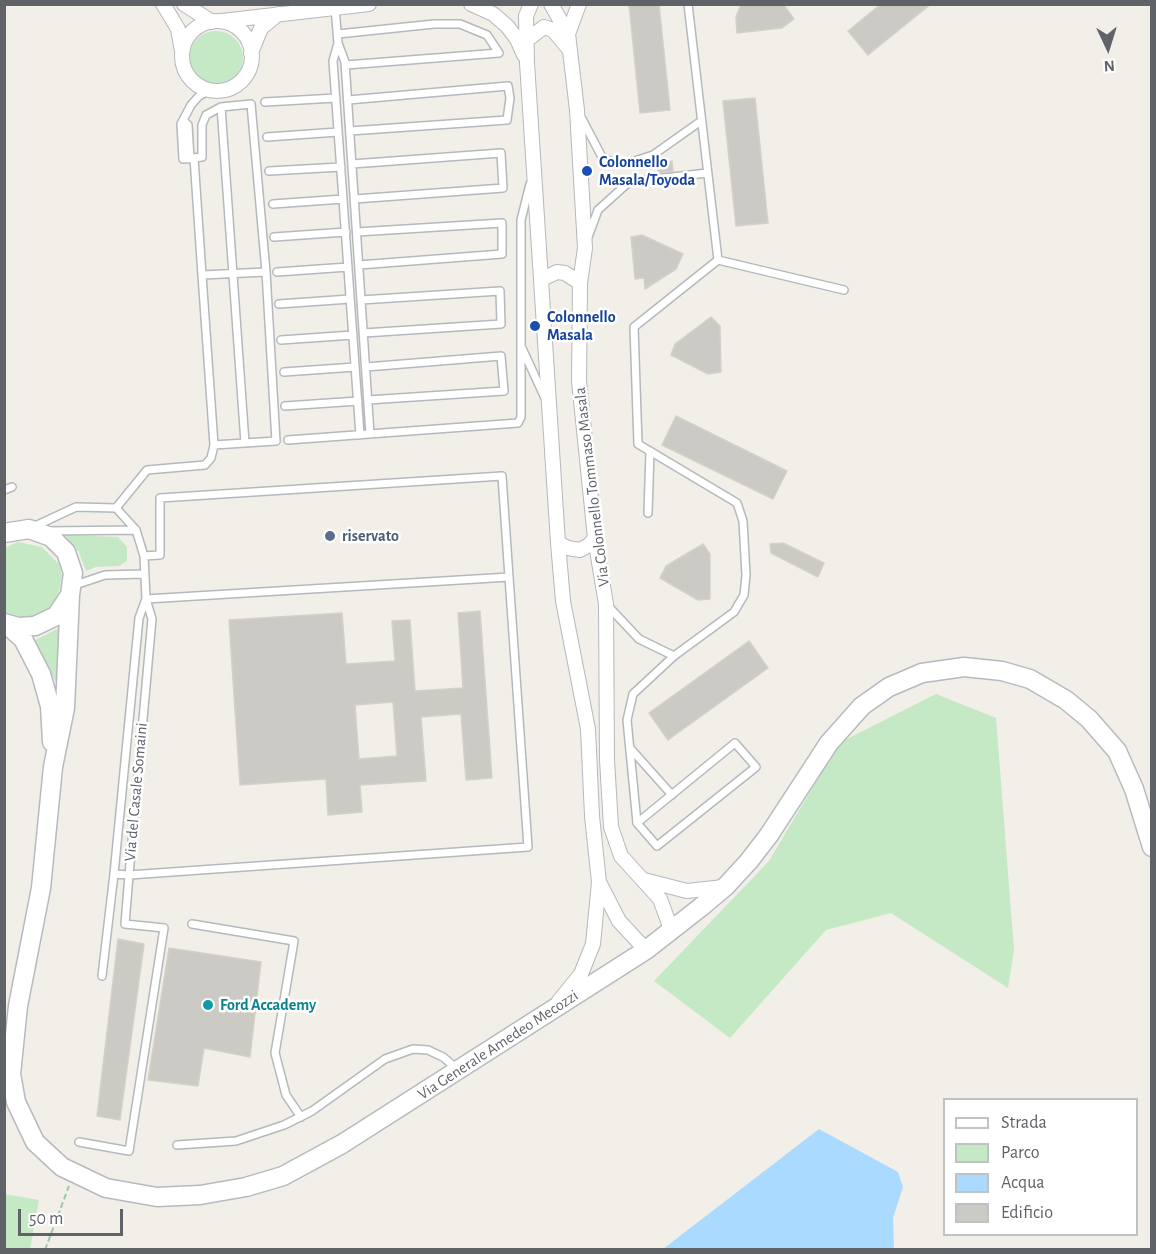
<!DOCTYPE html>
<html>
<head>
<meta charset="utf-8">
<style>
  body { margin:0 }
  #map { position:relative; width:1156px; height:1254px; overflow:hidden; background:#f1efe8; font-family:"Alegreya Sans",sans-serif }
  canvas { display:block }
  .frame { position:absolute; inset:0; border:6px solid #5f6368; pointer-events:none }
  .legend { position:absolute; left:943px; top:1098px; width:195px; height:138px; box-sizing:border-box; background:#fff; border:2px solid #bfc1c3; margin:0; padding:8px 10px; list-style:none; font-size:18px; color:#5f6368 }
  .legend li { display:flex; align-items:center; gap:12px; height:30px }
  .legend b { width:30px; border:2px solid #bfc1c3 }
  .north { position:absolute; left:1078px; top:18px; width:60px; height:60px; -webkit-text-stroke:4px #fff; paint-order:stroke; rotate:176deg; font-size:16px; font-weight:700; line-height:24px; text-align:center; color:#5f6368 }
  .north::after { content:''; display:block; margin:auto; width:21px; height:27px; background:#5f6368; clip-path:polygon(50% 0,100% 100%,50% 72%,0 100%) }
  .scale { position:absolute; left:18px; top:1209px; width:105px; height:27px; box-sizing:border-box; border:3px solid #5f6368; border-top:0; padding-left:8px; font-size:18px; line-height:21px; white-space:nowrap; color:#5f6368; -webkit-text-stroke:4px #fff; paint-order:stroke }
</style>
</head>
<body>
<div id="map">
<canvas width="1156" height="1254"></canvas>
<div class="frame"></div>
<ul class="legend">
<li><b style="height:8px;background:#fff"></b>Strada</li>
<li><b style="height:16px;background:#c5e8c5"></b>Parco</li>
<li><b style="height:16px;background:#aadaff"></b>Acqua</li>
<li><b style="height:16px;background:#cccac5"></b>Edificio</li>
</ul>
<div class="north">N</div>
<div class="scale">50 m</div>
</div>
<script>
const g = document.querySelector('canvas').getContext('2d');
g.lineJoin = 'round';
function fill(path, color) {
  g.fillStyle = color;
  g.fill(path, 'evenodd');
}
function shape(rows) {
  const path = new Path2D();
  for (const r of rows) {
    if (r.length === 3) {
      path.moveTo(r[0] + r[2], r[1]);
      path.arc(r[0], r[1], r[2], 0, 2 * Math.PI);
      continue;
    }
    path.moveTo(r[0], r[1]);
    for (let i = 2; i < r.length; i += 2) path.lineTo(r[i], r[i + 1]);
  }
  return path;
}
function stroke(path, color, width, dash) {
  g.strokeStyle = color;
  g.lineWidth = width;
  g.lineCap = dash ? 'butt' : 'round';
  g.setLineDash(dash || []);
  g.stroke(path);
}
function write(font, color, halo, rows, align = 'center') {
  g.font = font + ' "Alegreya Sans",sans-serif';
  g.lineWidth = 5;
  g.setLineDash([]);
  g.textBaseline = 'middle';
  g.strokeStyle = halo;
  g.fillStyle = color;
  for (const [text, x, y, turn = 0] of rows) {
    g.save();
    g.translate(x, y);
    g.rotate((+turn || 0) * Math.PI / 180);
    g.textAlign = isNaN(turn) ? turn : align;
    if (halo) g.strokeText(text, 0, 0);
    g.fillText(text, 0, 0);
    g.restore();
  }
}
fill(shape([
  [216,58,27],
  [65,535,118,537,127,547,127,561,119,566,96,567,86,571,79,552],
  [18,542,42,547,59,564,62,576,57,600,49,609,38,616,25,618,5,613,4,548],
  [59,628,64,629,59,681,56,682,32,642],
  [936,694,996,718,1014,950,1008,988,891,913,826,930,730,1038,654,981,769,861,839,743],
  [4,1194,39,1200,30,1249,5,1249]
]), '#c5e8c5');
fill(shape([
  [819,1129,898,1172,903,1187,893,1218,894,1249,663,1249]
]), '#aadaff');
const building = shape([
  [629,4,659,4,670,110,640,113,629,4],
  [741,4,783,4,794,19,782,28,737,33,736,17,741,4],
  [881,4,931,4,868,55,848,31,881,4],
  [755,98,768,223,736,226,723,101,755,98],
  [672,161,673,171,658,173,657,162,672,161],
  [642,235,683,254,676,269,645,289,644,278,635,279,631,237,642,235],
  [711,317,720,326,721,372,708,374,671,355,675,344,711,317],
  [676,416,787,471,773,499,662,445,676,416],
  [783,543,824,563,818,577,771,553,770,544,783,543],
  [703,544,710,554,710,599,698,600,660,578,666,566,703,544],
  [480,611,492,778,466,780,461,714,421,717,426,781,360,785,362,812,328,815,326,779,240,785,229,620,342,613,346,664,395,661,392,621,410,620,415,691,463,688,458,613,480,611],
  [393,702,397,756,359,759,355,705,393,702],
  [749,641,768,668,668,740,649,713,749,641],
  [118,939,144,944,120,1120,97,1116,118,939],
  [169,948,261,962,250,1057,204,1048,198,1086,148,1080,169,948]
]);
fill(building, '#cccac5');
stroke(building, '#d6d1c6', 1.5);
const lane = shape([
  [335,8,338,43,345,62,370,434],
  [338,34,434,24,460,24,487,35,499,53,346,65],
  [338,43,333,61,360,435],
  [348,100,508,86,510,98,507,120,350,131],
  [265,102,336,98],
  [221,107,245,443],
  [582,119,602,157,617,164,626,164,653,155,701,121],
  [184,121,188,125,190,159],
  [267,137,338,132],
  [194,158,202,275,266,272,251,104,221,107,206,115,202,125,202,157,183,159,181,124,191,105,199,96,210,90],
  [352,164,501,153,503,188,355,199],
  [269,171,341,167],
  [273,204,343,199],
  [357,232,502,223,502,254,359,265],
  [274,237,346,232],
  [588,237,598,210,629,182,707,173],
  [718,260,844,290],
  [277,272,348,267],
  [202,275,214,445,276,441,266,272],
  [361,300,500,291,501,324,364,333],
  [279,304,350,299],
  [281,340,353,335],
  [521,346,521,220,530,184],
  [366,367,501,356,504,391,368,400],
  [284,372,355,367],
  [285,406,358,401],
  [288,440,518,423,521,417,521,346,545,398],
  [4,490,12,487],
  [116,508,147,470,205,465,211,458,214,445],
  [648,513,650,451],
  [33,527,76,507,116,508,136,530,144,556,146,599,152,619,129,875,114,874,139,618,146,599],
  [49,531,136,530],
  [144,556,160,555,160,498,502,476,509,577,146,599],
  [75,585,105,575,144,574],
  [608,606,639,639,674,656],
  [630,748,672,795],
  [637,823,735,743,756,767,657,846,637,823,627,720,633,694,674,656,734,612,744,595,746,575,743,521,737,503,638,444,634,327,718,260,688,4],
  [192,924,294,941,275,1053,286,1095,301,1117],
  [102,976,114,874],
  [79,1142,129,1151,164,928,125,924,129,875,528,847,509,577],
  [177,1145,236,1141,284,1125,312,1111,385,1059,413,1049,428,1050,443,1057,456,1068]
]);
const street = shape([
  [163,4,178,29,182,51],
  [184,4,212,22],
  [471,4,493,14,507,26,517,39,524,55],
  [531,4,526,16,527,63,558,543,563,601,588,729,592,816,599,882,593,944,581,974,559,1001],
  [551,4,568,34,577,110,585,248,580,283,579,381,595,538,606,604,607,760,611,827,621,856,660,899,671,929],
  [222,21,369,4],
  [217,56,35],
  [568,34,579,4],
  [527,40,544,27,553,30,568,48],
  [251,53,261,28,278,14],
  [542,279,557,272,565,273,580,283],
  [558,543,568,548,580,550,589,545,595,538],
  [644,880,687,891,724,887],
  [599,882,619,921,646,950]
]);
const secondary = shape([
  [4,533,29,529,51,537,66,552,73,573,70,595,56,616,35,626,18,627,4,623],
  [70,595,65,708,53,767,41,888,18,1006,11,1074,16,1102,35,1142,62,1167,106,1188,157,1197,200,1195,246,1187,283,1176,342,1144,646,950,701,907,726,886,749,861,769,835,829,743,862,706,889,687,922,673,964,667,1002,671,1030,679,1066,700,1089,719,1117,751,1134,789,1152,847],
  [6,624,23,639,41,674,50,706,52,742]
]);
stroke(lane, '#b5b8bc', 10);
stroke(street, '#b5b8bc', 16);
stroke(secondary, '#b6babf', 21);
stroke(shape([
  [45,1250,69,1186]
]), '#9cc7a9', 2, [6, 3]);
stroke(lane, '#fff', 7);
stroke(street, '#fff', 14);
stroke(secondary, '#fff', 18);
for (const [x, y, r, color] of [
  [587,171,6,"#1a4fb4"],
  [535,326,6,"#1a4fb4"],
  [330,536,6,"#5c6f8a"],
  [208,1005,6,"#0f9aa8"]
]) {
  const dot = new Path2D();
  dot.arc(x, y, r, 0, 2 * Math.PI);
  g.fillStyle = color;
  g.fill(dot);
  stroke(dot, '#fff', 2);
}
write('bold 16px', '#164399', '#fff', [
  ["Colonnello",599,162],
  ["Masala/Toyoda",599,180],
  ["Colonnello",547,317],
  ["Masala",547,335]
], 'left');
write('16px', '#5f6368', '#fff', [
  ["Via Colonnello Tommaso Masala",592,487,-97],
  ["Via del Casale Somaini",136,792,-85],
  ["Via Generale Amedeo Mecozzi",498,1045,-33]
]);
write('bold 16px', '#4e5e75', '#fff', [
  ["riservato",342,536]
], 'left');
write('bold 16px', '#0d838f', '#fff', [
  ["Ford Accademy",220,1005]
], 'left');
</script>
</body>
</html>
